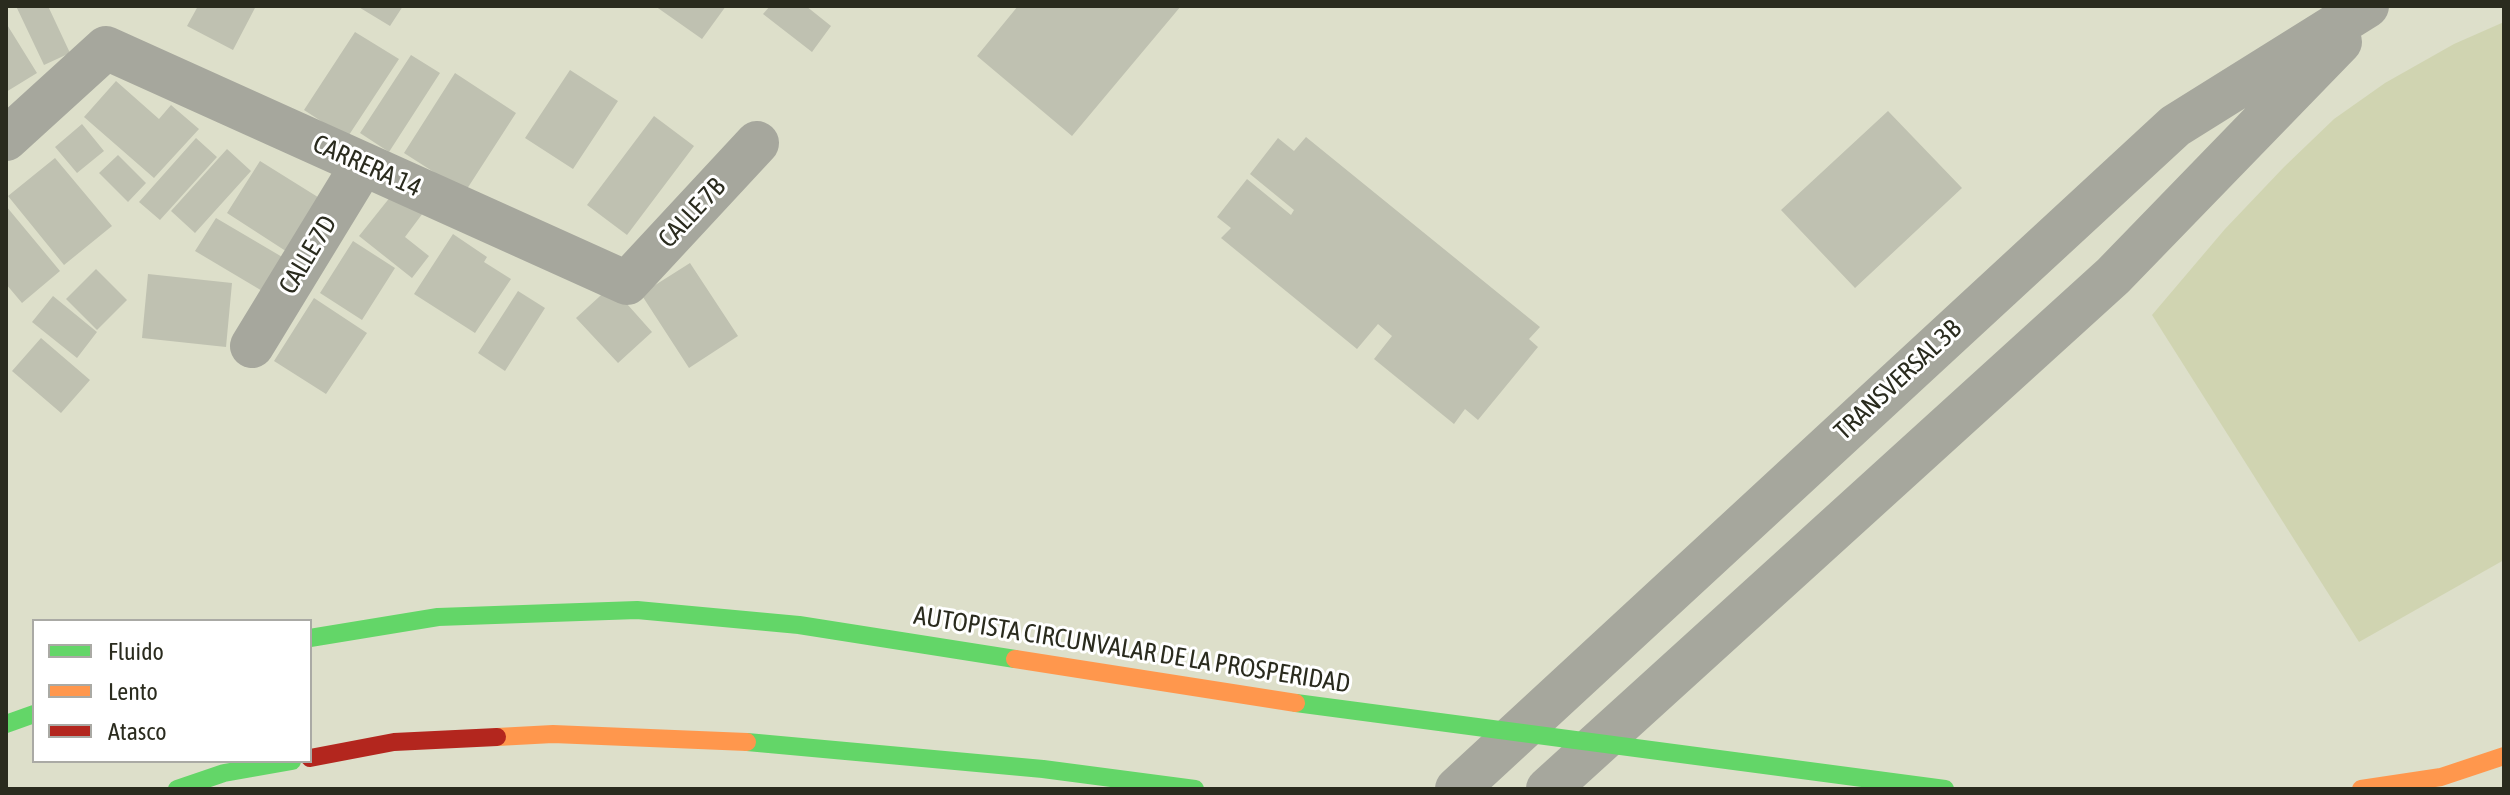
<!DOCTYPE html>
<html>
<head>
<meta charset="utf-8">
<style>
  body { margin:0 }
  #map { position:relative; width:2510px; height:795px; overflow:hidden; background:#dddfca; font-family:"Asap Condensed",sans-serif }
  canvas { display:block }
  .frame { position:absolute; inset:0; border:8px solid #2a2b1e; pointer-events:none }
  .legend { position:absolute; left:32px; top:619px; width:280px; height:144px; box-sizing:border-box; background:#fff; border:2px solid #aaaaa5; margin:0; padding:10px 14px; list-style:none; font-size:24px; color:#2a2b1e }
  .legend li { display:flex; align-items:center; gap:16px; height:40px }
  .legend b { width:40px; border:2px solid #aaaaa5 }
</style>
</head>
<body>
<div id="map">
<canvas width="2510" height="795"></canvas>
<div class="frame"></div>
<ul class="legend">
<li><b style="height:10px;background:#63d668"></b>Fluido</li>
<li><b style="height:10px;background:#ff974d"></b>Lento</li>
<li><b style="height:10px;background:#b3261e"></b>Atasco</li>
</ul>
</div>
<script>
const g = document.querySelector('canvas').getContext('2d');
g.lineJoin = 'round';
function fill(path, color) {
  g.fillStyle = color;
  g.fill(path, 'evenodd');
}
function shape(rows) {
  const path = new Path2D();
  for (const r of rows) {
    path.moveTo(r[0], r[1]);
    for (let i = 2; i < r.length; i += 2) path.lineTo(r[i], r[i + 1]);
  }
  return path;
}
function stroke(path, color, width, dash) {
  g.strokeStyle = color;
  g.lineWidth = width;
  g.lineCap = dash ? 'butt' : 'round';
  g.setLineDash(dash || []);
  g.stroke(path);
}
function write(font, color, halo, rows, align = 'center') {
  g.font = font + ' "Asap Condensed",sans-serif';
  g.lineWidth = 6;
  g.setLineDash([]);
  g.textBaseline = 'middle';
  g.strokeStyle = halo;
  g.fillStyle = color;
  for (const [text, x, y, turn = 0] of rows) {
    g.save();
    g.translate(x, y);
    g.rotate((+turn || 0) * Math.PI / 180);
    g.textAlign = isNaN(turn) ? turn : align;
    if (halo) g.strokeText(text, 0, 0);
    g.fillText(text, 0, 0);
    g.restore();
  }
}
fill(shape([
  [2504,22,2504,560,2359,642,2152,315,2225,229,2284,167,2334,119,2385,83,2454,44]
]), '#d0d4b1');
fill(shape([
  [16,6,48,6,70,53,44,65],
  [198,6,256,6,233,50,187,26],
  [357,6,403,6,390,26],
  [655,6,726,6,702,39],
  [770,6,806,6,831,26,812,52,763,14],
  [1018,6,1181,6,1072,136,977,56],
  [6,23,37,73,6,92],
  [355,32,399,59,347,138,304,110],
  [411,55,440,73,389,152,360,133],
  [570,70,618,101,573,169,525,138],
  [455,73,516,113,465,192,404,153],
  [116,81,159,119,171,105,199,129,154,178,84,117],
  [1888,111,1962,188,1855,288,1781,210],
  [654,116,694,146,627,235,587,205],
  [82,124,104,151,77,173,55,147],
  [1306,137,1540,327,1529,339,1538,347,1478,420,1465,409,1454,424,1374,359,1392,336,1378,324,1357,349,1221,238,1231,228,1217,217,1247,179,1291,215,1294,210,1250,174,1278,138,1294,151],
  [196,138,217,157,160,220,139,202],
  [227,149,251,171,195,233,171,211],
  [118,155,146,183,128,202,99,173],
  [55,158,112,226,64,265,8,196],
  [260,161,329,204,295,257,227,213],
  [395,191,423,213,405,237,429,256,412,278,359,236],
  [6,206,60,271,22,303,6,284],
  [216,218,289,261,269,295,195,251],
  [453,234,487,257,484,262,511,279,475,333,414,294],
  [353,241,395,268,362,320,320,293],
  [690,263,738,336,689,368,641,294],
  [96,269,127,300,97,330,66,299],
  [148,274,232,283,226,347,142,338],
  [611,286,652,332,618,363,576,318],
  [518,291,545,308,505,371,478,353],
  [53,296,97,332,77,358,32,322],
  [314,298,367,333,326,394,274,361],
  [41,338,90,380,61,413,12,371]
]), '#bfc1b1');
stroke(shape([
  [6,139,106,48,627,283,757,143],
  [252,346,363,164],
  [1457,789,2175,126,2367,6],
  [1548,789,2113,276,2340,42]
]), '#a6a79d', 44);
stroke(shape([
  [310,638,438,617,637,610,799,625,1015,659],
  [1296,703,1945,789],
  [6,724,34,714],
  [747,742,1043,769,1195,789],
  [177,789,224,773,292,761]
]), '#63d668', 18);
stroke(shape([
  [1015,659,1296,703],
  [497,737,553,734,747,742],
  [2361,789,2441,777,2504,756]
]), '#ff974d', 18);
stroke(shape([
  [310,758,394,742,497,737]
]), '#b3261e', 18);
write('26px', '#2a2b1e', '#fff', [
  ["CARRERA 14",367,166,24],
  ["CALLE 7B",692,213,-47],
  ["CALLE 7D",308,255,-59],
  ["TRANSVERSAL 3B",1898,380,-43],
  ["AUTOPISTA CIRCUNVALAR DE LA PROSPERIDAD",1132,650,9]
]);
</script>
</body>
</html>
